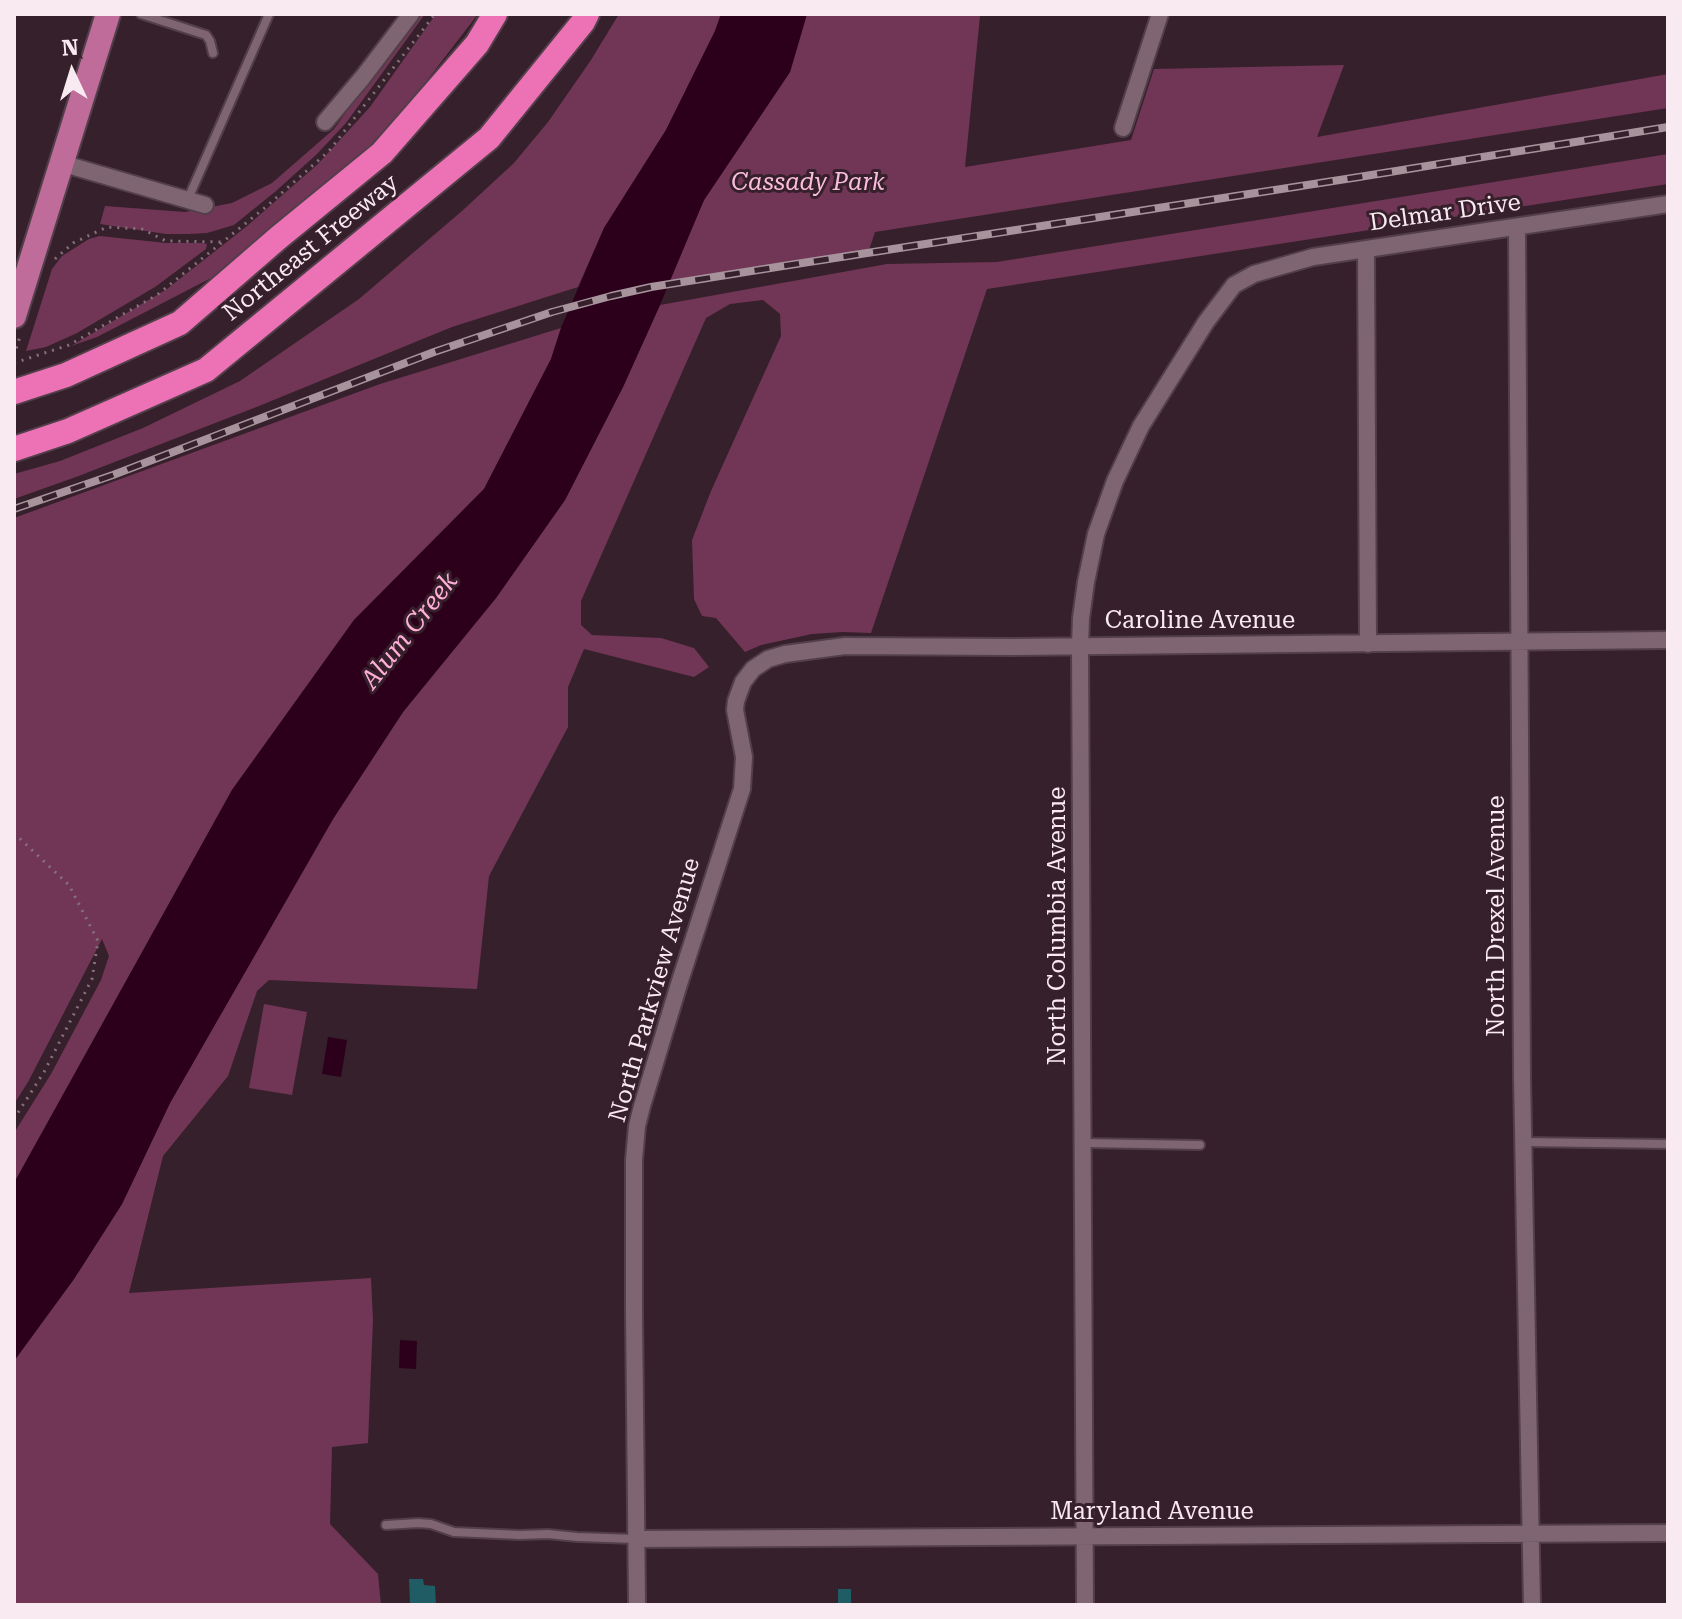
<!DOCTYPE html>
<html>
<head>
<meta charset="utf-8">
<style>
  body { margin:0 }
  #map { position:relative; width:1682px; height:1619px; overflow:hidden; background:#36202b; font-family:"Roboto Serif",serif }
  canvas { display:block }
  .frame { position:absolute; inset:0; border:16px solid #f9e9f0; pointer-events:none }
  .north { position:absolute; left:32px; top:32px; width:80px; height:80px; -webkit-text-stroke:6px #36202b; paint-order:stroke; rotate:356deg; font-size:22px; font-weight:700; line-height:32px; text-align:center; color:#f9e9f0 }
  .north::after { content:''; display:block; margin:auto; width:28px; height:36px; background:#f9e9f0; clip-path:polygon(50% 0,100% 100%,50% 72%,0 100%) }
</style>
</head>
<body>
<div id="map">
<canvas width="1682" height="1619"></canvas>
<div class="frame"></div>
<div class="north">N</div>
</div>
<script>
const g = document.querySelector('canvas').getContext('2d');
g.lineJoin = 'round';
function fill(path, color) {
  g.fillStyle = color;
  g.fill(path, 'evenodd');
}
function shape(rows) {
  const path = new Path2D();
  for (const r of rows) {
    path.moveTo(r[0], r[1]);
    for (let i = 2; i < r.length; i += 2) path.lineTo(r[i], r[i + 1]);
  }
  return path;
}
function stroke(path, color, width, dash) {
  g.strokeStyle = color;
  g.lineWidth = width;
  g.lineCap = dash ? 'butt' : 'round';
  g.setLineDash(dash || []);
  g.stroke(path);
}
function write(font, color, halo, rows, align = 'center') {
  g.font = font + ' "Roboto Serif",serif';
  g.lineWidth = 6;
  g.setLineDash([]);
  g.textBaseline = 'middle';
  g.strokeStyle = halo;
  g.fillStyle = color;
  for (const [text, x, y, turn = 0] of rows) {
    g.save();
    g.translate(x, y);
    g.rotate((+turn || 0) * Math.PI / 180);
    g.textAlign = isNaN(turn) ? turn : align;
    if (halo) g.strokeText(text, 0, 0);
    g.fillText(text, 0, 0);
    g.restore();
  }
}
fill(shape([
  [417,14,425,14,346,123,317,154,276,191,234,225,207,233,189,234,166,234,100,224,105,206,185,212,232,203,272,183,334,129],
  [436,14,478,14,415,96,369,147,322,194,271,237,213,277,97,337,71,346,167,289,247,226,318,164,370,107],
  [619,14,721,14,715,31,666,130,604,228,578,287,452,327,259,406,76,477,14,499,14,474,60,461,143,428,240,381,359,299,462,211,514,163,548,122,591,60],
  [807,14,1152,14,980,16,965,167,1131,140,1154,69,1344,65,1317,137,1668,74,1668,108,875,232,868,253,666,285,704,200,790,72],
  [1668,154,1668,184,987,289,871,633,843,632,812,634,761,645,745,652,716,618,702,616,694,599,692,540,711,491,781,336,780,314,763,300,730,304,706,318,581,601,581,625,592,635,661,638,694,648,709,667,694,677,584,649,568,687,568,727,489,876,477,989,269,980,257,991,228,1076,163,1156,129,1293,371,1278,373,1320,368,1443,332,1447,330,1524,378,1574,381,1605,14,1605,14,1361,74,1279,122,1204,170,1103,333,819,403,712,496,598,565,500,623,387,660,305,887,264,997,262],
  [100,236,166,243,201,243,207,244,206,249,155,287,77,333,46,347,26,351,52,269,62,256,89,239],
  [561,328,551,359,484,489,354,620,232,790,14,1183,14,1133,51,1074,101,980,109,956,102,939,28,1082,14,1104,14,518,380,384],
  [264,1004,307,1012,292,1095,249,1088]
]), '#713656');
fill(shape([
  [721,14,807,14,790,72,704,200,660,305,623,387,565,500,496,598,403,712,333,819,170,1103,122,1204,74,1279,14,1361,14,1183,232,790,354,620,484,489,551,359,561,328,604,228,666,130,715,31],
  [328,1037,347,1040,341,1077,322,1074],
  [400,1340,417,1341,416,1369,399,1368]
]), '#2c001b');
fill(shape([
  [409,1579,423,1579,424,1585,435,1586,436,1605,410,1605],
  [838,1589,851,1589,851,1605,838,1605]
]), '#1f5c64');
const lane = shape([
  [141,14,206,35,210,41,213,53],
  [188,199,269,14],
  [1523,1142,1668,1144],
  [1083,1143,1200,1145],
  [386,1525,418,1523,431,1524,454,1532,520,1535,548,1534,577,1537,636,1539]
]);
const street = shape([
  [325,122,363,77,411,14],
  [1123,128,1160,14],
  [61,163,205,205],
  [1517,227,1522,1077,1532,1605],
  [1366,249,1368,644],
  [636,1539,1668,1533],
  [637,1605,634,1310,634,1160,637,1126,642,1106,679,984,742,789,744,757,735,710,736,701,743,682,753,669,768,659,785,654,845,646,1013,647,1668,640],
  [1085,1605,1080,646,1081,618,1086,582,1096,534,1115,481,1141,426,1206,322,1234,285,1254,274,1313,257,1668,204]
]);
const primary = shape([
  [14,316,108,14]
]);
const highway = shape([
  [14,392,66,375,180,323,278,238,382,153,477,44,495,14],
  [14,449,68,431,206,370,489,138,583,22,587,14]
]);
stroke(lane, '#523f49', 12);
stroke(street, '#523f49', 20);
stroke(primary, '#523f49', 28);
stroke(highway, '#523f49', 28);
stroke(shape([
  [55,259,73,243,107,227,142,229,166,241,222,242],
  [14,356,21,333],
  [14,363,69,345,157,295,267,206,329,151,435,14],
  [14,833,69,885,98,941,92,979,44,1072,14,1119]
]), '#85717b', 3, [2, 6]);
stroke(lane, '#7f6572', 8);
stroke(street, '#7f6572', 16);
stroke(primary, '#c06c9a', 24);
stroke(highway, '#ec71b5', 24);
const rail = shape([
  [14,509,113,475,434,352,552,312,611,296,651,287,783,266,1359,177,1668,127]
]);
stroke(rail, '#a6939c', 8);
stroke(rail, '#36202b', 5, [15]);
write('italic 24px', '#fabddb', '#36202b', [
  ["Cassady Park",808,183]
]);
write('24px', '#f9e9f0', '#36202b', [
  ["Delmar Drive",1445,213,-8],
  ["Northeast Freeway",311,248,-39],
  ["Caroline Avenue",1200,621],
  ["North Drexel Avenue",1497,916,-90],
  ["North Columbia Avenue",1058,926,-90],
  ["North Parkview Avenue",655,990,-74],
  ["Maryland Avenue",1152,1512]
]);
write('italic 26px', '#feaed7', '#36202b', [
  ["Alum Creek",410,631,-52]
]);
</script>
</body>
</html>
